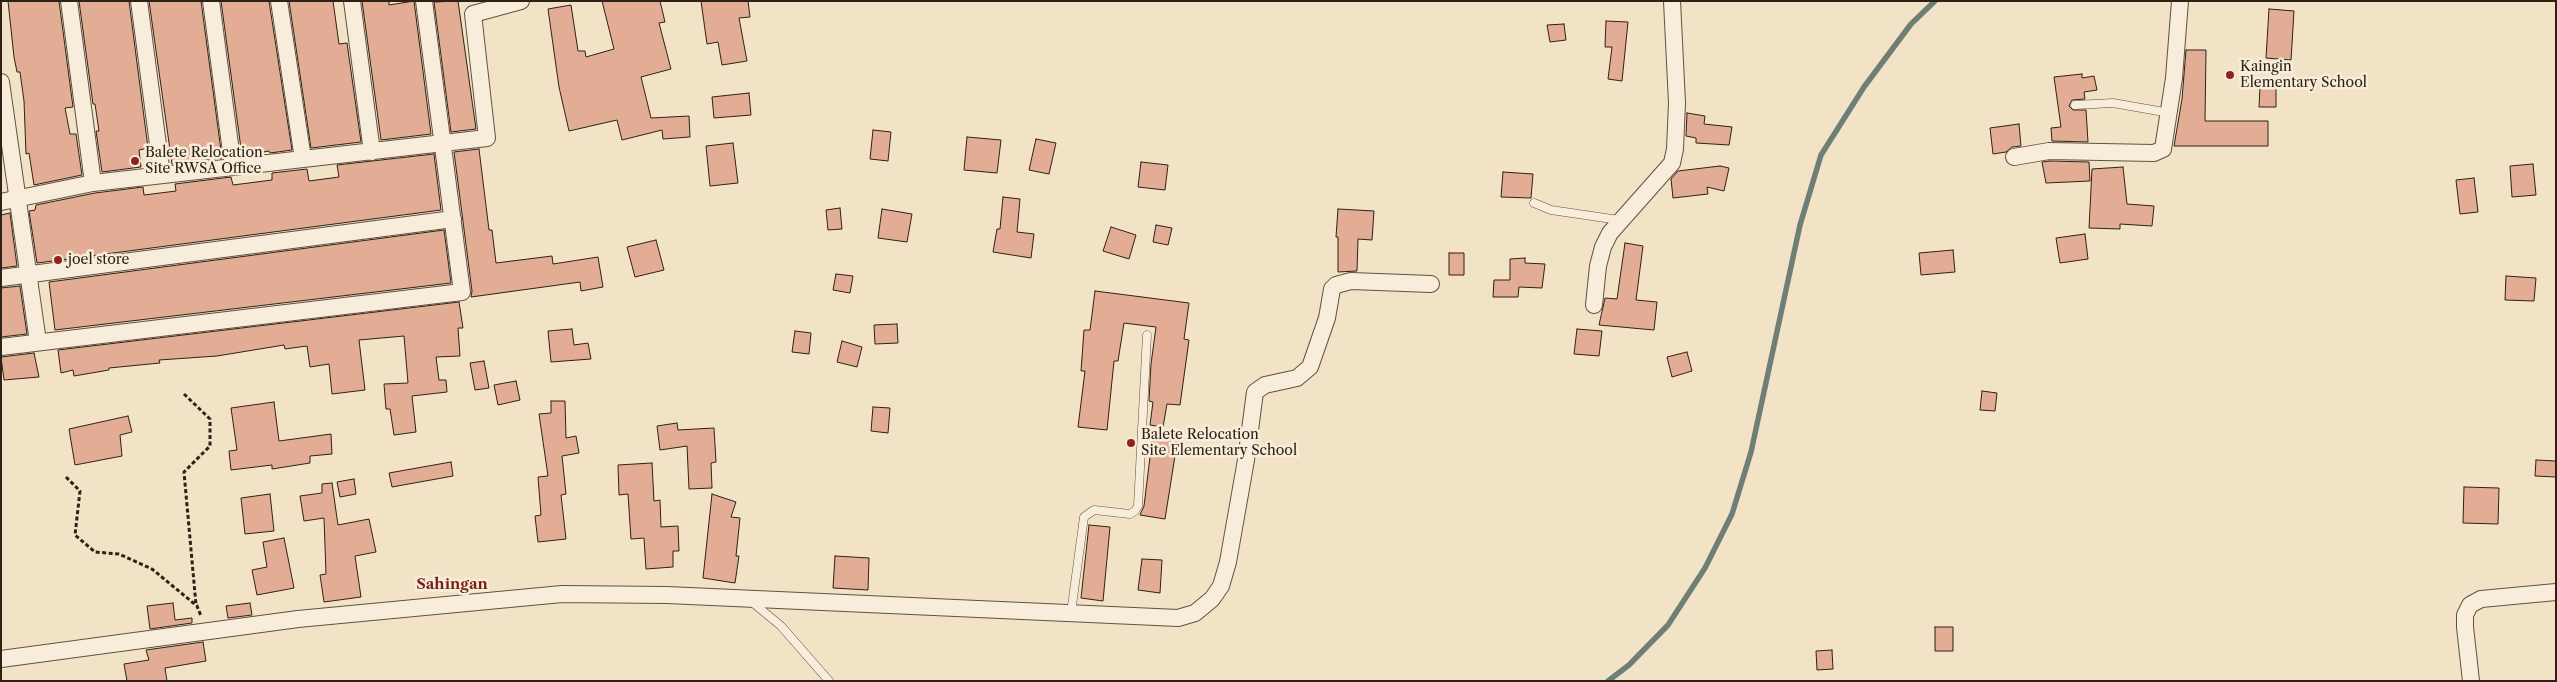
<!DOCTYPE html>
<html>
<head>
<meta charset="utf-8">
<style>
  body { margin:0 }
  #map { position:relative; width:2557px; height:682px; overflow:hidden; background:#f2e3c6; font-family:"Libre Caslon Text",serif }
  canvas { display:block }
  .frame { position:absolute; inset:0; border:2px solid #2e2116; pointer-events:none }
</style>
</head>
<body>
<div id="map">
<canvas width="2557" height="682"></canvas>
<div class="frame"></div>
</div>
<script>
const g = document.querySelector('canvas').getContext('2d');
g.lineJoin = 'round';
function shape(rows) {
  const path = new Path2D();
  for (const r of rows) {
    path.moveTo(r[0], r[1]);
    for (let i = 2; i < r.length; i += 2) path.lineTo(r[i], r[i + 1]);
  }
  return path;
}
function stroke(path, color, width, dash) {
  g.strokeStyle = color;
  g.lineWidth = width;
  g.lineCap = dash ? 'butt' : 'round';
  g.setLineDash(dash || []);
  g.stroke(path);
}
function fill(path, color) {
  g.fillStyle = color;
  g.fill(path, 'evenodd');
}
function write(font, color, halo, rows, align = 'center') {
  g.font = font + ' "Libre Caslon Text",serif';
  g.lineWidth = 5;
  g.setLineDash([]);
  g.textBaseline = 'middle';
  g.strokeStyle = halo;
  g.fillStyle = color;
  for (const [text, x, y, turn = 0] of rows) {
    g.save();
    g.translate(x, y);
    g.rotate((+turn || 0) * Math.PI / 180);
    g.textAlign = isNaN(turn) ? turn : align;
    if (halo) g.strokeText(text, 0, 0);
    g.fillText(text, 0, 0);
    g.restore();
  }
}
stroke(shape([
  [1608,681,1629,665,1668,625,1705,568,1732,514,1751,452,1800,225,1821,155,1864,87,1911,24,1935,1]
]), '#6f7f75', 5.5);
const building = shape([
  [8,1,59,1,73,107,65,108,70,134,76,134,82,175,34,185,29,153,26,154,24,101,20,72,17,72,14,57,8,1],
  [79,1,129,1,148,148,139,150,141,167,102,172,96,131,99,131,95,104,93,104,79,1],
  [149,1,201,1,222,158,172,164,149,1],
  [221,1,269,1,292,150,270,153,269,151,242,156,221,1],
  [289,1,333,1,339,44,347,43,361,142,311,148,289,1],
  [362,1,389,1,389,5,414,1,431,134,381,140,362,1],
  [458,1,476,129,451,132,434,2,458,1],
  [602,1,660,1,665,22,659,23,671,69,641,77,651,118,689,116,690,137,663,139,662,130,622,140,617,120,569,131,559,87,548,9,571,5,578,51,585,51,586,57,614,49,602,1],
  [701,1,748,1,750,17,739,18,747,61,722,65,718,42,707,44,701,1],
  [2269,9,2294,11,2291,60,2266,58,2269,9],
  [1606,21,1628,22,1622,81,1608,79,1612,47,1605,47,1606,21],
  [1564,24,1566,40,1550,42,1547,25,1564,24],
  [2186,50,2206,50,2205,121,2268,121,2268,146,2174,146,2182,99,2186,50],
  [2082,74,2082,78,2094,76,2097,90,2084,92,2085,99,2072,100,2069,106,2073,110,2086,110,2088,142,2052,141,2051,128,2061,127,2054,77,2082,74],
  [2260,87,2276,87,2276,107,2259,107,2260,87],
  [749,93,751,115,714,118,712,97,749,93],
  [1687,113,1705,116,1704,124,1732,127,1729,145,1696,143,1696,138,1686,136,1687,113],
  [2019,124,2021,146,2012,147,2006,152,1993,154,1990,128,2019,124],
  [873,130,891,132,888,161,870,159,873,130],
  [967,137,1001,140,997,173,964,170,967,137],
  [1036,139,1056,143,1049,174,1029,170,1036,139],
  [733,143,738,183,710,186,706,146,733,143],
  [479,149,489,230,492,230,496,263,552,256,553,264,598,257,603,287,581,291,580,282,471,297,472,291,454,152,479,149],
  [434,154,441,210,37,263,29,211,35,210,36,205,95,193,143,187,144,195,176,191,175,184,231,177,233,185,272,180,272,173,307,169,309,181,339,177,337,165,434,154],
  [2050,161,2089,162,2090,181,2046,183,2042,162,2050,161],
  [1141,162,1168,165,1165,190,1138,187,1141,162],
  [2533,164,2536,195,2512,197,2510,166,2533,164],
  [1720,166,1729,168,1724,191,1707,187,1708,194,1673,198,1671,179,1678,171,1720,166],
  [2123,167,2127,204,2154,206,2152,226,2120,224,2120,229,2089,228,2092,169,2123,167],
  [1503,172,1533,174,1531,198,1501,197,1503,172],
  [2474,178,2478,212,2460,214,2456,180,2474,178],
  [1003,197,1020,199,1017,232,1034,234,1031,258,993,252,997,229,1000,229,1003,197],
  [840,208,842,229,828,230,826,210,840,208],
  [882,209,912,214,907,242,878,238,882,209],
  [1338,209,1374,211,1372,240,1358,239,1357,271,1338,272,1338,237,1336,237,1338,209],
  [10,213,17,266,1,268,1,215,10,213],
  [1156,225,1172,228,1168,245,1153,242,1156,225],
  [1111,227,1136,235,1129,259,1103,251,1111,227],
  [444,230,451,283,55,330,49,282,444,230],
  [2085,234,2088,259,2060,263,2056,238,2085,234],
  [656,240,664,270,635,277,627,247,656,240],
  [1625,243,1643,246,1636,300,1657,302,1654,330,1599,325,1605,298,1617,299,1625,243],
  [1953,250,1955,272,1921,275,1919,253,1953,250],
  [1449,253,1464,253,1464,275,1449,275,1449,253],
  [1525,258,1525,263,1545,264,1542,288,1519,287,1518,297,1493,297,1494,280,1510,280,1510,259,1525,258],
  [836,274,853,276,850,293,833,290,836,274],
  [2506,276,2536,278,2534,301,2505,300,2506,276],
  [20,286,27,334,1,337,1,288,20,286],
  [1095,291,1189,303,1184,339,1189,340,1180,405,1167,404,1163,427,1150,425,1153,402,1149,401,1151,364,1156,327,1124,323,1118,361,1114,361,1107,430,1078,427,1085,371,1081,371,1084,330,1090,330,1095,291],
  [459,302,463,328,458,328,460,356,436,357,439,380,446,380,447,392,412,396,416,432,394,435,390,409,386,409,384,384,408,383,404,336,359,340,365,390,332,394,329,364,310,367,307,346,285,349,284,345,217,356,159,360,160,363,109,368,109,370,74,376,73,370,61,373,58,350,459,302],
  [897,324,898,343,875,344,874,325,897,324],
  [572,329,574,345,588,343,591,359,551,362,548,331,572,329],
  [1577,329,1602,331,1599,356,1574,354,1577,329],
  [795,331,811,333,809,354,792,352,795,331],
  [842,341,862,347,857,367,837,362,842,341],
  [1687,352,1692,371,1672,377,1667,357,1687,352],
  [34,353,39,377,4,380,1,357,34,353],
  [484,361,489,388,475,390,470,363,484,361],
  [516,381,520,400,498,405,494,385,516,381],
  [1982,391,1997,393,1995,411,1980,410,1982,391],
  [551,401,565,401,566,438,576,436,579,453,562,456,566,494,561,495,566,539,538,542,535,516,541,515,538,477,548,476,539,414,551,413,551,401],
  [274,402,279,441,331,434,332,454,310,456,310,463,272,469,272,465,231,470,229,451,237,450,231,408,274,402],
  [873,407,890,408,888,433,871,431,873,407],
  [128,416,132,432,120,435,122,456,75,465,69,429,128,416],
  [677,423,678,430,714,428,716,462,711,463,712,488,689,489,687,446,660,450,657,426,677,423],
  [1153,433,1178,437,1165,519,1140,515,1144,506,1153,433],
  [2536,460,2556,461,2556,477,2535,476,2536,460],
  [451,462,453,476,392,487,389,473,451,462],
  [652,463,654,501,660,500,661,527,678,526,679,551,673,551,673,567,646,569,644,538,631,539,628,494,619,495,618,465,652,463],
  [354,479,356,494,340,497,337,482,354,479],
  [332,483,338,525,369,519,376,552,355,556,361,597,324,602,320,575,326,574,324,518,304,521,300,496,322,493,322,484,332,483],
  [2464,487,2499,488,2498,524,2463,523,2464,487],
  [270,494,274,531,245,534,241,498,270,494],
  [712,494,736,502,731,517,740,518,736,556,739,556,735,583,703,578,712,494],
  [1089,525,1110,527,1103,601,1081,598,1089,525],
  [284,538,294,588,257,595,252,570,267,567,263,542,284,538],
  [835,556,869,558,868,590,833,588,835,556],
  [1142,559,1162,560,1160,593,1138,590,1142,559],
  [173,603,175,620,192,618,192,623,150,629,147,606,173,603],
  [250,603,252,615,228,618,226,606,250,603],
  [1935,627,1953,627,1953,651,1935,651,1935,627],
  [203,642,206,661,165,668,167,681,127,681,124,664,149,660,146,650,203,642],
  [1832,650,1833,669,1817,670,1816,651,1832,650]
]);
fill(building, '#e3ac94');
stroke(building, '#2e2116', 1);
const lane = shape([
  [2075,105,2113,103,2170,113],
  [1534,203,1551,210,1619,220],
  [752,602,781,626,829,681],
  [1071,613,1084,517,1094,510,1130,514,1135,511,1138,506,1147,335]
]);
const street = shape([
  [69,1,93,183],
  [139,1,162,175],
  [211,1,233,167],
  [279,1,303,159],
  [352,1,372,152],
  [1,82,38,342],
  [2014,157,2049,151,2154,153,2163,149,2174,78,2180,1],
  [1,202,93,183,487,138,473,14,521,1],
  [1,278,453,219],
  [1594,305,1598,266,1603,247,1610,233,1672,163,1675,149,1677,103,1672,1],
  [1,347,462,292,424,1],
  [1,659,298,619,562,594,667,595,1178,618,1195,613,1212,599,1221,586,1228,562,1246,460,1255,392,1265,385,1297,378,1310,367,1327,318,1332,289,1336,285,1351,281,1431,284],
  [2471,681,2465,627,2465,615,2470,605,2481,599,2556,592]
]);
stroke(lane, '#5f5242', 9);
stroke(street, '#5f5242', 18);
stroke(shape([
  [184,394,210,419,210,446,184,472,196,605],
  [66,477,80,491,75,535,95,552,119,554,152,569,197,606,201,616]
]), '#2e2116', 3, [4, 2.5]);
stroke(lane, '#f7edda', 8);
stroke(street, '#f7edda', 16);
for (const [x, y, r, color] of [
  [2230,75,5,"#8f2418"],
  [135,161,5,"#8f2418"],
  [58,260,5,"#8f2418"],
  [1131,443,5,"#8f2418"]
]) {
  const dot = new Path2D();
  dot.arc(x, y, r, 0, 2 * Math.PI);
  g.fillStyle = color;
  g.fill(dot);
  stroke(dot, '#f7edda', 2);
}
write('14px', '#2e2116', '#f7edda', [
  ["Kaingin",2240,67],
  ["Elementary School",2240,83],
  ["Balete Relocation",145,153],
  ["Site RWSA Office",145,169],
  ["joel store",68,260],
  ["Balete Relocation",1141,435],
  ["Site Elementary School",1141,451]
], 'left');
write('bold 15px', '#7a1f14', '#f7edda', [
  ["Sahingan",452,585]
]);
</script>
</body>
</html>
